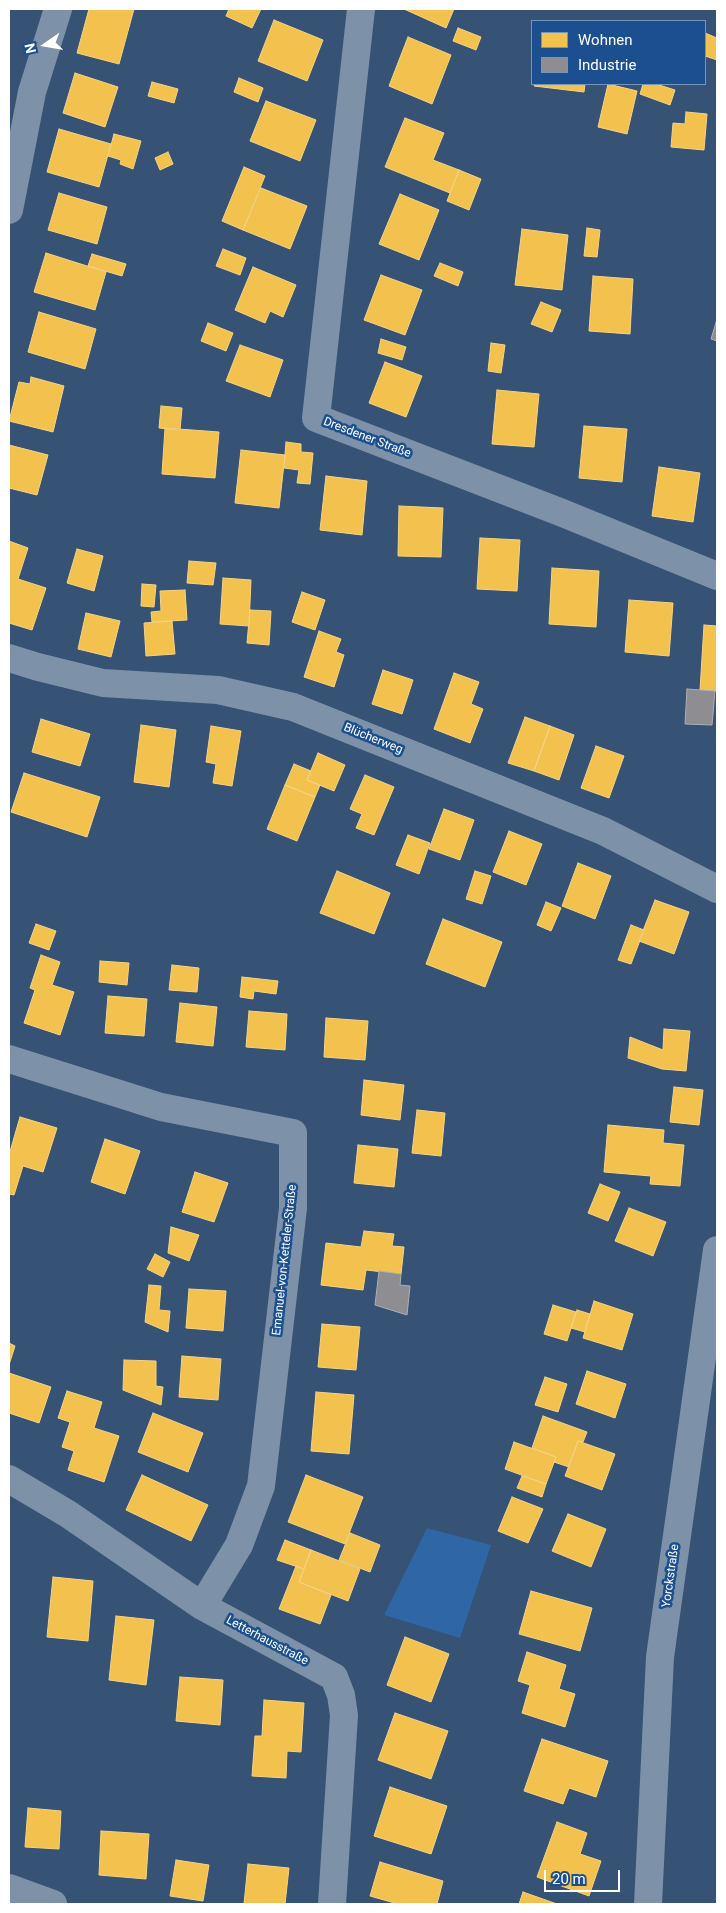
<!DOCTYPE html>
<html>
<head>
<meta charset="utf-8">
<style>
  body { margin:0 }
  #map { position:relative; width:726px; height:1913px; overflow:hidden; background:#365274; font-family:Roboto,sans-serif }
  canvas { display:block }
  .frame { position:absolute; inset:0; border:10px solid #fff; pointer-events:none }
  .legend { position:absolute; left:531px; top:20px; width:175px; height:65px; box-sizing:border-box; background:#1b4f8f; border:1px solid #7695bc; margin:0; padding:6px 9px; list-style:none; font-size:15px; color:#fff }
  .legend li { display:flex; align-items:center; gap:10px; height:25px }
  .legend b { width:25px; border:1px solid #7695bc }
  .north { position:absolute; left:20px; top:20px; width:50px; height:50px; -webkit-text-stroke:4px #1b4f8f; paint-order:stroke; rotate:257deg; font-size:14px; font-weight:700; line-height:20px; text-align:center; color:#fff }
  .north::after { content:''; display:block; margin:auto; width:18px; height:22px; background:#fff; clip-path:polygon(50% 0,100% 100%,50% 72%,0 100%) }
  .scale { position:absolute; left:544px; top:1870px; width:76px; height:22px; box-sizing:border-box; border:2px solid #fff; border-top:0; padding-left:6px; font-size:15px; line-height:18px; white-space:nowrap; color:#fff; -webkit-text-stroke:4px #1b4f8f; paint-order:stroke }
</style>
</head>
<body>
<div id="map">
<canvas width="726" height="1913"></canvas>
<div class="frame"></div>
<ul class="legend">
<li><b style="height:14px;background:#f2c14e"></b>Wohnen</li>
<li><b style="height:14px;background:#8d8d92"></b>Industrie</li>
</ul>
<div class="north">N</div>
<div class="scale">20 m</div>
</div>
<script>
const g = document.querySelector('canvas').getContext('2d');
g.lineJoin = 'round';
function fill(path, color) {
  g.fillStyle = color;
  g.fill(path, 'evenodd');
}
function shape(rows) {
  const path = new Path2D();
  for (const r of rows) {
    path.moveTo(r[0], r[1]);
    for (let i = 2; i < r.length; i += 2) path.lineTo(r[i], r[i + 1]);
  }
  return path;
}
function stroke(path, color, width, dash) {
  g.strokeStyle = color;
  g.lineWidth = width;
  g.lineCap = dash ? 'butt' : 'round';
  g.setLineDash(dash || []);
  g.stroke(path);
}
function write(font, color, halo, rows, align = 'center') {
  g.font = font + ' Roboto,sans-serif';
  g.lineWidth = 5;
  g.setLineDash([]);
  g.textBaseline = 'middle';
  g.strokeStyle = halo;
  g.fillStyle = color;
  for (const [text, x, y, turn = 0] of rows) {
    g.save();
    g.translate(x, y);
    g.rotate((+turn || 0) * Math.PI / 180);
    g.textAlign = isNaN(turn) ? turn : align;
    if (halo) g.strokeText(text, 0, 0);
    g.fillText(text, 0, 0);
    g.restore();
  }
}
fill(shape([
  [427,1528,491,1545,460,1638,384,1615]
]), '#2f66a5');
const homes = shape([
  [89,9,134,9,119,64,77,53,89,9],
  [229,9,261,9,252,28,226,16,229,9],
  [404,9,454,9,446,28,404,9],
  [274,20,323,40,307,81,258,61,274,20],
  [458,28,481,37,476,50,453,41,458,28],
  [705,33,717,38,717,60,705,56,705,33],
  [408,37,451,55,432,104,389,86,408,37],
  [75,73,118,87,105,127,63,113,75,73],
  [239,78,263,88,258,102,234,92,239,78],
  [152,82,178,89,174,103,148,96,152,82],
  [535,84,585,84,584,92,534,86,535,84],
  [608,84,637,91,627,134,598,127,608,84],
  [643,84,656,84,675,90,670,105,640,94,643,84],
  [266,101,316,120,300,161,250,141,266,101],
  [686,112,707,114,704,150,671,147,673,123,685,124,686,112],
  [405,118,444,133,433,160,459,170,450,193,385,167,405,118],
  [59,129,111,144,99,187,47,172,59,129],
  [114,134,141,141,133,169,120,164,121,160,108,156,114,134],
  [168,152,173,164,160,170,155,158,168,152],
  [244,167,265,176,243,230,222,221,244,167],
  [459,170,481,179,469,210,447,201,459,170],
  [261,188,307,206,290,249,243,230,261,188],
  [59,193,107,207,97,244,48,230,59,193],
  [400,194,439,210,419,260,379,244,400,194],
  [587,228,600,230,597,257,584,256,587,228],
  [522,229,568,235,562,290,515,285,522,229],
  [223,249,246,258,240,275,216,266,223,249],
  [46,253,106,272,95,310,34,292,46,253],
  [92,254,126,264,122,276,88,266,92,254],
  [440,263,463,272,458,286,434,276,440,263],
  [253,267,296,285,283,317,270,311,265,323,235,310,253,267],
  [381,275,422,290,405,335,364,320,381,275],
  [593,276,633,279,630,334,589,331,593,276],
  [541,302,561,310,552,332,531,324,541,302],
  [39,312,96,329,85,369,28,352,39,312],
  [208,323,233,333,226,351,201,341,208,323],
  [381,339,406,347,402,360,378,353,381,339],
  [491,343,505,345,501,373,488,371,491,343],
  [240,345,283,360,270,397,226,381,240,345],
  [385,362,422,376,406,417,369,403,385,362],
  [31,377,64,386,53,432,9,421,19,382,30,384,31,377],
  [497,390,539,394,534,447,492,444,497,390],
  [161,406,182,408,180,430,159,428,161,406],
  [584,426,627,429,622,482,579,478,584,426],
  [165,428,219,432,215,478,162,474,165,428],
  [286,442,301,444,301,452,313,453,310,484,297,483,299,470,284,468,286,442],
  [9,445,48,455,37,495,9,488,9,445],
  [241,450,285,455,279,508,235,503,241,450],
  [659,467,700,473,693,522,652,516,659,467],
  [326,476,367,481,362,535,320,530,326,476],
  [399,506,443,508,441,557,398,556,399,506],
  [480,538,520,540,517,591,477,589,480,538],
  [9,541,28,548,18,579,46,588,32,630,9,623,9,541],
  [77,549,103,556,94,591,67,583,77,549],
  [189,561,216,563,213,585,187,583,189,561],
  [552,568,599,571,596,627,549,624,552,568],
  [223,578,251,580,249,626,220,624,223,578],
  [142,584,156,585,154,607,141,606,142,584],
  [185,590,187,620,152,622,151,612,161,611,160,591,185,590],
  [302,592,325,600,315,630,292,622,302,592],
  [629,600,673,603,669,656,625,652,629,600],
  [250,610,271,611,269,645,247,643,250,610],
  [86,613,120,621,111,657,78,649,86,613],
  [172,621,175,654,146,656,144,623,172,621],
  [704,625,717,626,717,691,700,690,704,625],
  [319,631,341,639,336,652,344,655,334,687,304,677,319,631],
  [383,670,413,680,402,714,372,704,383,670],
  [454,673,479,682,471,704,483,709,470,743,434,729,454,673],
  [525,717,550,726,534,771,508,763,525,717],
  [41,719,90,734,80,766,32,752,41,719],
  [141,725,176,730,169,787,134,782,141,725],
  [211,726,241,731,232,786,213,783,216,764,206,762,211,726],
  [550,726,574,735,559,780,534,771,550,726],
  [596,746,624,756,609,798,581,788,596,746],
  [318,753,345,765,334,791,307,780,318,753],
  [294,764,311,771,307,780,320,785,315,797,285,785,294,764],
  [24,773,100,797,87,837,11,812,24,773],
  [365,775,394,787,374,835,356,828,362,814,350,809,365,775],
  [285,785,315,797,297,841,267,829,285,785],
  [444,809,474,820,460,860,429,849,444,809],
  [509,831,542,844,526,885,493,872,509,831],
  [408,835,430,843,419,874,396,865,408,835],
  [578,863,611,876,595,919,562,906,578,863],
  [337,871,390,893,374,934,320,913,337,871],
  [475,871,491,876,482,904,466,899,475,871],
  [655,900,689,912,674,954,639,941,655,900],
  [546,902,561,908,551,931,537,925,546,902],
  [443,919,502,942,485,987,426,964,443,919],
  [36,924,56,931,49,950,29,943,36,924],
  [631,925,644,930,631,964,618,960,631,925],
  [41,955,60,962,52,985,74,992,60,1035,24,1023,35,990,30,988,41,955],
  [100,961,129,963,127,985,99,982,100,961],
  [172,965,199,968,197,992,169,990,172,965],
  [242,977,278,981,276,994,254,991,253,999,240,997,242,977],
  [108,996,147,999,144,1036,105,1033,108,996],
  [180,1003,217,1007,213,1046,176,1042,180,1003],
  [249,1011,287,1014,285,1050,246,1047,249,1011],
  [326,1018,368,1021,365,1060,324,1057,326,1018],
  [664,1029,690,1031,686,1071,662,1069,628,1058,630,1037,663,1050,664,1029],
  [364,1080,404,1085,400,1120,361,1115,364,1080],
  [674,1087,703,1090,699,1125,670,1122,674,1087],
  [417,1110,445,1113,441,1156,412,1153,417,1110],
  [20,1117,57,1128,43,1172,23,1166,14,1195,9,1194,9,1155,20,1117],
  [608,1125,664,1130,663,1143,684,1145,680,1186,650,1184,651,1176,604,1172,608,1125],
  [105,1139,140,1151,125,1194,91,1182,105,1139],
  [358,1145,398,1149,394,1187,354,1183,358,1145],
  [195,1172,228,1183,214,1222,182,1212,195,1172],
  [600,1184,620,1192,608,1221,588,1213,600,1184],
  [629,1208,666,1222,653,1256,615,1241,629,1208],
  [171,1227,199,1235,189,1261,168,1253,171,1227],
  [364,1231,394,1234,392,1246,404,1247,401,1274,366,1270,363,1290,321,1285,326,1243,361,1247,364,1231],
  [155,1254,170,1262,163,1277,147,1269,155,1254],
  [149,1285,161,1286,159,1310,170,1311,168,1332,145,1322,149,1285],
  [189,1289,226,1291,223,1331,186,1328,189,1289],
  [594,1301,633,1314,622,1350,583,1338,594,1301],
  [553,1305,576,1312,567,1341,544,1334,553,1305],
  [577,1310,590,1314,585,1332,571,1328,577,1310],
  [322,1324,360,1327,356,1370,318,1367,322,1324],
  [9,1343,15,1346,9,1365,9,1343],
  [182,1356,221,1359,218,1400,179,1397,182,1356],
  [124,1360,156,1361,156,1386,163,1387,161,1405,123,1390,124,1360],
  [587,1371,626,1384,615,1418,576,1404,587,1371],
  [9,1373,51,1387,39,1423,9,1413,9,1373],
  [545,1377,567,1384,558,1412,535,1405,545,1377],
  [67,1391,102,1402,94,1428,119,1436,104,1482,68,1470,74,1451,62,1447,70,1422,58,1418,67,1391],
  [316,1392,354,1395,349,1454,311,1451,316,1392],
  [153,1413,203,1433,188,1472,138,1452,153,1413],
  [543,1416,587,1432,583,1442,578,1441,569,1467,554,1462,556,1457,532,1448,543,1416],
  [578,1441,615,1454,602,1490,565,1476,578,1441],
  [514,1442,556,1457,546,1484,505,1469,514,1442],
  [142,1475,208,1505,191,1541,126,1510,142,1475],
  [306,1475,363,1497,345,1544,288,1522,306,1475],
  [522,1476,546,1484,542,1497,517,1488,522,1476],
  [512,1497,543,1509,528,1543,498,1531,512,1497],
  [568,1514,606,1529,591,1567,552,1551,568,1514],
  [350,1533,380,1545,370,1572,339,1560,350,1533],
  [285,1540,311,1550,304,1569,277,1560,285,1540],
  [311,1550,360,1569,348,1601,299,1582,311,1550],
  [296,1566,304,1569,299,1582,331,1595,320,1624,279,1609,296,1566],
  [53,1577,93,1581,88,1641,47,1637,53,1577],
  [531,1591,592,1608,580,1651,519,1634,531,1591],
  [116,1616,154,1620,146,1685,109,1680,116,1616],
  [405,1637,449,1654,431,1702,387,1685,405,1637],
  [527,1652,566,1665,559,1689,575,1694,565,1727,522,1713,530,1685,518,1681,527,1652],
  [180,1677,223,1680,220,1725,176,1721,180,1677],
  [264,1700,304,1703,301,1752,287,1751,286,1778,252,1776,255,1736,262,1736,264,1700],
  [395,1713,448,1731,431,1779,378,1760,395,1713],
  [542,1739,608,1761,596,1797,569,1788,563,1804,524,1791,542,1739],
  [390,1787,447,1806,431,1854,374,1836,390,1787],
  [28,1808,61,1811,59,1849,25,1847,28,1808],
  [557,1822,587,1833,580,1854,601,1861,589,1896,537,1877,557,1822],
  [101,1831,149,1834,146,1879,99,1875,101,1831],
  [176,1860,209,1865,203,1901,170,1896,176,1860],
  [380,1862,443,1881,437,1904,398,1904,370,1896,380,1862],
  [248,1864,289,1868,285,1904,244,1904,248,1864],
  [523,1892,557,1904,519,1904,523,1892]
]);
fill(homes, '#f2c14e');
stroke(homes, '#f6d483', 1);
const industry = shape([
  [717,319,717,341,711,339,717,319],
  [687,689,715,691,712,725,685,724,687,689],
  [379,1271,401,1274,400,1285,410,1286,407,1315,375,1305,379,1271]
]);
fill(industry, '#8d8d92');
stroke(industry, '#afafb3', 1);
stroke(shape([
  [361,9,316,418,560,512,717,576],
  [9,210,32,92,58,9],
  [9,658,38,667,103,683,218,690,293,707,603,831,717,889],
  [9,1059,161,1107,293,1133,293,1208,261,1486,239,1545,202,1606],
  [9,1479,68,1514,202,1606,334,1677,341,1695,344,1715,332,1904],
  [9,1888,53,1904],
  [648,1904,660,1657,717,1250]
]), '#7d92a8', 28);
write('12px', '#fff', '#1b4f8f', [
  ["Dresdener Straße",367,438,21],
  ["Blücherweg",373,739,22],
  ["Emanuel-von-Ketteler-Straße",285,1260,-84],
  ["Yorckstraße",671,1576,-82],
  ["Letterhausstraße",267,1641,28]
]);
</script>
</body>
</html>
